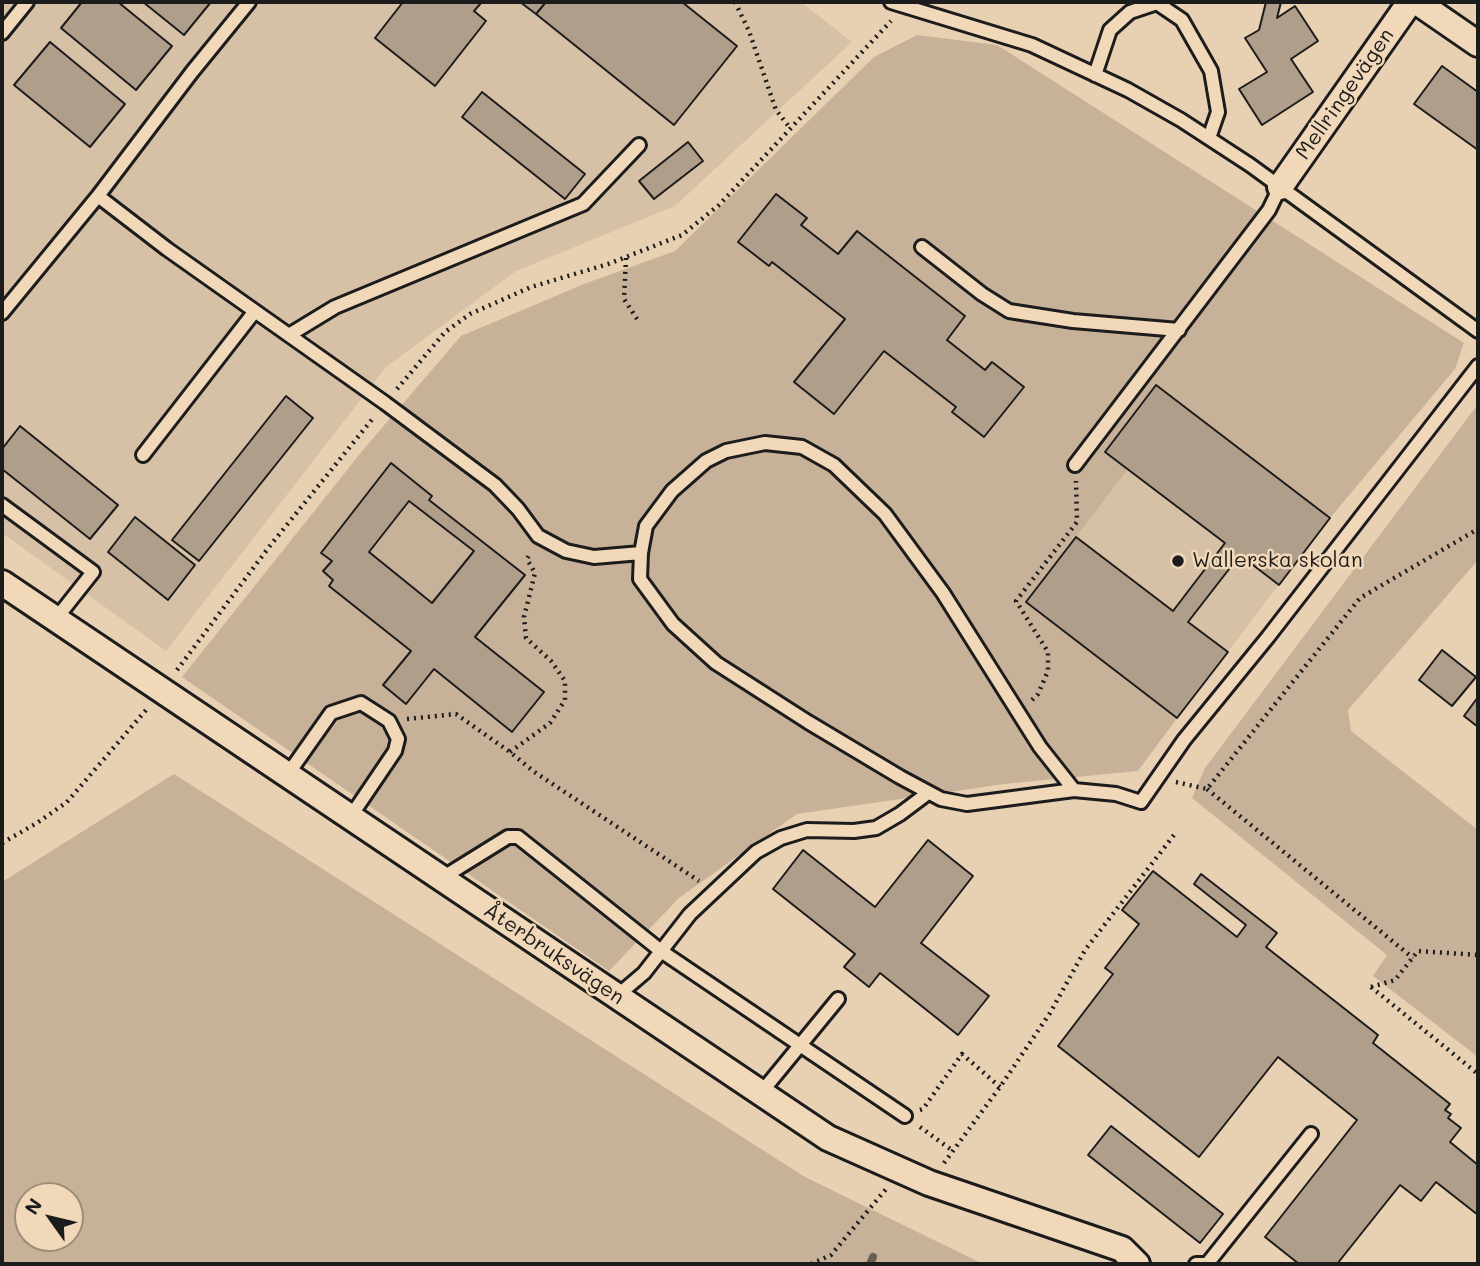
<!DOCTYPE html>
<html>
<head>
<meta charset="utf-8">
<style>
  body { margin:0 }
  #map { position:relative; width:1480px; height:1266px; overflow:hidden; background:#e8d0b2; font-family:Mali,sans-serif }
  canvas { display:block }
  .frame { position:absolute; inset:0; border:4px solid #1c1c1c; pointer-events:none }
  .north { position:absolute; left:14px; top:1182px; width:70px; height:70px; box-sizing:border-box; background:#f1d8b8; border:2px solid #9c8d7a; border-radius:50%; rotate:304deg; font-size:19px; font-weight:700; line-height:28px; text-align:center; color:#1c1c1c }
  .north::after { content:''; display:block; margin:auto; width:24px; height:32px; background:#1c1c1c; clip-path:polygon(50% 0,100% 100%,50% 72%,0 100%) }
</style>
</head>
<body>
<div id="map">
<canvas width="1480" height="1266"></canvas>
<div class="frame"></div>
<div class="north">N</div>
</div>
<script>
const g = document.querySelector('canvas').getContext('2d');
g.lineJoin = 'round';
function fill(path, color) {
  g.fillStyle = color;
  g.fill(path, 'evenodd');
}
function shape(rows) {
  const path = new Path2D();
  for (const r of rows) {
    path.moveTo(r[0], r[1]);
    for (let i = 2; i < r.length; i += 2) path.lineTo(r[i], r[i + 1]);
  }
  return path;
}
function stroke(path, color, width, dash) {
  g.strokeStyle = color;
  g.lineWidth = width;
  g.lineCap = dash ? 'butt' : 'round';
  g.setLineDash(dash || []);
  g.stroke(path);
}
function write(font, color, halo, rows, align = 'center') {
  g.font = font + ' Mali,sans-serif';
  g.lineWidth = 5;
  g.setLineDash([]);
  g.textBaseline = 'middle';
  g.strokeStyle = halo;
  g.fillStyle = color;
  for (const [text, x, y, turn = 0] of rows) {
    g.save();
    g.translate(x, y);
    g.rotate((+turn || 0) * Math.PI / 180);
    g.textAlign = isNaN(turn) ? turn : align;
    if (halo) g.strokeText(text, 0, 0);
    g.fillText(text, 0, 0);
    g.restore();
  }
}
fill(shape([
  [2,2,801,2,852,42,675,206,516,271,386,367,166,651,2,533],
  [1156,385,1330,518,1177,718,1026,602,1105,452]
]), '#d7c1a6');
fill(shape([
  [917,35,997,45,1464,343,1455,369,1330,518,1156,385,1105,451,1128,469,1026,602,1177,718,1138,771,1004,784,797,814,679,898,609,971,182,677,363,450,461,336,584,284,675,251,874,57],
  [1478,404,1478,560,1348,710,1351,731,1478,830,1478,1057,1373,976,1387,955,1192,798,1205,768],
  [174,774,805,1177,983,1264,2,1264,2,882],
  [28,1196,70,1196,70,1238,28,1238]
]), '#c7b299');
stroke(shape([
  [870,1264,873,1257]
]), '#685f53', 8);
const building = shape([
  [82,2,118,2,172,46,136,90,61,28,82,2],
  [143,2,211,2,184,35,143,2],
  [403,2,482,2,474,11,486,21,435,86,375,38,403,2],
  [520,2,546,2,536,14,520,2],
  [546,2,682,2,737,46,674,125,536,14,546,2],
  [1266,2,1281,2,1277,18,1295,6,1318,41,1291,59,1313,92,1262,125,1239,89,1267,72,1245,38,1259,30,1266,2],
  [50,42,125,104,90,147,14,85,50,42],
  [1442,66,1478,92,1478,150,1414,104,1442,66],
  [482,92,585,174,565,199,462,117,482,92],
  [688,142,703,161,654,199,639,181,688,142],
  [776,194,807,218,801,225,838,254,857,231,965,316,947,340,985,370,992,362,1024,387,984,437,952,412,956,407,884,351,834,414,794,382,845,319,772,262,769,266,738,242,776,194],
  [1156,385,1330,518,1279,585,1240,555,1188,622,1228,652,1177,718,1026,602,1076,537,1173,611,1225,543,1105,452,1156,385],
  [286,396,313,418,199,561,172,540,286,396],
  [20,426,118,505,90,539,2,469,2,449,20,426],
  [391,463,432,496,429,500,525,575,475,637,544,692,512,732,434,669,406,704,383,685,411,651,329,586,333,580,323,571,332,561,321,553,391,463],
  [409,501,474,551,432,603,369,552,409,501],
  [135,517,195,565,168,600,108,552,135,517],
  [1442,650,1476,677,1452,706,1419,680,1442,650],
  [1478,697,1478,727,1464,716,1478,697],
  [928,840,973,876,921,943,989,996,958,1035,880,973,869,987,844,967,855,954,773,889,803,850,875,907,928,840],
  [1153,871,1237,937,1246,925,1194,884,1201,874,1277,933,1266,947,1378,1035,1373,1043,1450,1104,1445,1110,1451,1114,1448,1118,1461,1128,1450,1142,1478,1165,1478,1215,1436,1182,1421,1201,1400,1185,1337,1264,1299,1264,1265,1237,1357,1120,1278,1057,1199,1157,1058,1046,1113,974,1105,968,1139,924,1122,910,1153,871],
  [1111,1126,1223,1214,1200,1243,1088,1155,1111,1126]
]);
fill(building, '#af9e89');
stroke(building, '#1c1c1c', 2);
const service = shape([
  [891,2,1032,45,1128,90,1181,120,1250,165,1478,331],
  [2,33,27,2],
  [1095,75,1110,30,1130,12,1157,3,1182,20,1211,71,1218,112,1209,138],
  [98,196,167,249,385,403,495,485,518,509,538,536,566,551,594,557,641,553],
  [922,247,982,294,1009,311,1073,321,1179,330],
  [2,313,98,196,192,72,249,2],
  [289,335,335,307,583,204,639,145],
  [143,455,255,311],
  [1075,465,1269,210,1280,187],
  [2,505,93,572,55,620],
  [288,774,331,713,361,703,389,721,398,739,395,751,351,816],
  [1074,790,1040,747,943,593,885,514,834,465,802,447,765,443,726,451,706,461,672,491,646,526,641,553,640,579,673,624,716,663,808,722,900,777,941,799,967,804,1074,790,1116,794,1141,802,1184,740,1268,637,1478,366],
  [442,878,508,837,518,837,661,951,905,1116],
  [617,996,644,973,690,914,756,852,781,838,807,830,854,831,876,828,900,814,928,793],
  [760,1094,838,999],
  [1196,1264,1207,1264,1311,1134]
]);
const minor = shape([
  [1417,2,1478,44],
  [1280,187,1410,2],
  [2,583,828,1138,929,1183,1122,1249,1137,1264]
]);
stroke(service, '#1c1c1c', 18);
stroke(minor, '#1c1c1c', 30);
stroke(shape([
  [735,2,749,31,776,110,790,128],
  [626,258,624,299,639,322],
  [397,389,445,332,470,314,531,287,608,264,682,235,719,205,891,21],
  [177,670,269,547,374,417],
  [1032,700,1038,694,1048,671,1048,652,1016,601,1077,522,1076,481],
  [407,719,456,714,510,752,533,771,699,881],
  [510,752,550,723,565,700,565,681,551,661,526,638,524,617,535,573,527,559,531,552],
  [1176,782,1207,789,1360,598,1478,529],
  [1207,789,1413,958],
  [2,843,37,823,67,802,146,710],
  [1371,987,1478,1074],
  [1371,987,1395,980,1418,951,1478,955],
  [920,1110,923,1109,962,1054,1000,1087],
  [920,1127,953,1151],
  [944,1163,1000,1087,1050,1013,1085,950,1174,835],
  [811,1264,831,1255,886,1189]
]), '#1c1c1c', 4.5, [2, 5]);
stroke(service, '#f1d8b8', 12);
stroke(minor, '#f1d8b8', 24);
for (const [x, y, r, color] of [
  [1178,561,7,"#1c1c1c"]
]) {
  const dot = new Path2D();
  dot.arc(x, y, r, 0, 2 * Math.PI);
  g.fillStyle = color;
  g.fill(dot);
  stroke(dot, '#f1d8b8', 2.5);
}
write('21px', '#1c1c1c', '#f1d8b8', [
  ["Mellringevägen",1345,94,-55],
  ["Återbruksvägen",554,954,34]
]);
write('21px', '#1c1c1c', '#f1d8b8', [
  ["Wallerska skolan",1192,561]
], 'left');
</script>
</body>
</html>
